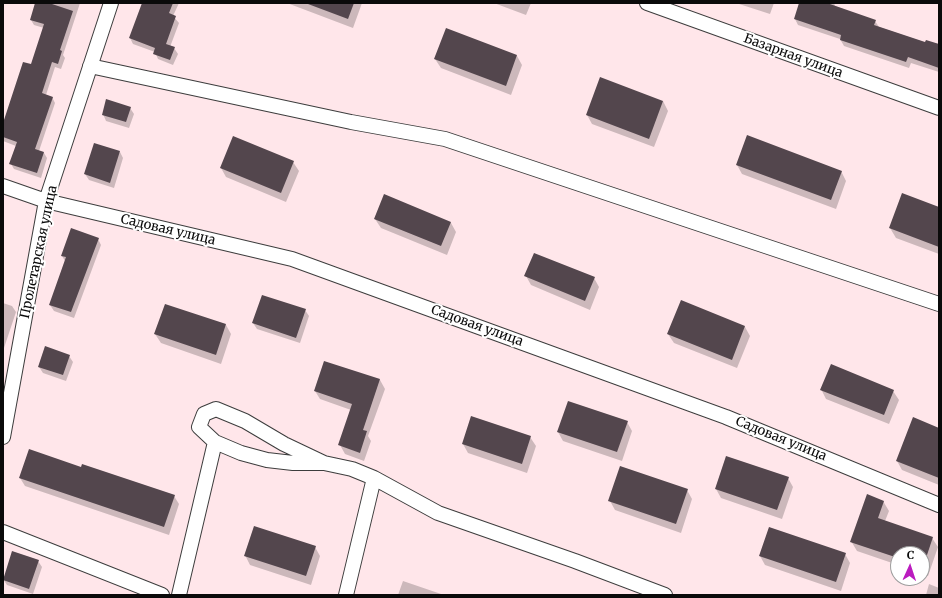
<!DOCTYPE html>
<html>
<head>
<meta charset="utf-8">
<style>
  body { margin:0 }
  #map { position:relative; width:942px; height:598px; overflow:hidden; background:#ffe6ea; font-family:Merriweather,serif }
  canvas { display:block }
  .frame { position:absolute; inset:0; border:4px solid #0a0a0a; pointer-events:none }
  .north { position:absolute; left:890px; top:546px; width:40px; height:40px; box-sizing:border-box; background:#fff; border:1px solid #9d9d9d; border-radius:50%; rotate:3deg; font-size:11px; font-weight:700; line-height:16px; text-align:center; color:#0a0a0a }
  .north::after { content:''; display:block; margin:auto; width:14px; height:18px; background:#bb1cbf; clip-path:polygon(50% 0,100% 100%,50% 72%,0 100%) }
</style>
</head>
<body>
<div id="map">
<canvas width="942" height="598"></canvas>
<div class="frame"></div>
<div class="north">С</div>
</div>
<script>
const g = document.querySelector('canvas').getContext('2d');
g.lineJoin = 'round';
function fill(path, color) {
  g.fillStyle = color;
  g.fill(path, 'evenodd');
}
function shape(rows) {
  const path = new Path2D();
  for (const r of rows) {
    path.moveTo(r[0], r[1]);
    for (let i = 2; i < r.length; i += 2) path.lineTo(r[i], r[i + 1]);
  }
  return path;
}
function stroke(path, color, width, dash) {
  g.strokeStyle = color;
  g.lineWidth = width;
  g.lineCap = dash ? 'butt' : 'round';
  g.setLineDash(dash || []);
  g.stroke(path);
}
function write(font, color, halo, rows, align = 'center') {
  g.font = font + ' Merriweather,serif';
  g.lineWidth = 4;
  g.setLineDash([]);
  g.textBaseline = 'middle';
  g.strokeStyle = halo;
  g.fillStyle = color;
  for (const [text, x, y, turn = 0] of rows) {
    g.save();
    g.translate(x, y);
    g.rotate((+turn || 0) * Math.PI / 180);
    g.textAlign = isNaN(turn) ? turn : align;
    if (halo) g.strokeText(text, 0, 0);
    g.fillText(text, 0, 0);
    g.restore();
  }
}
fill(shape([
  [36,3,80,3,63,55,65,58,61,69,55,67,46,95,52,97,55,103,39,151,44,153,47,158,41,178,14,169,11,164,16,146,3,141,3,125,31,66,44,28,34,25,31,20],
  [143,3,179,3,173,16,179,23,170,47,174,48,178,54,173,65,158,59,155,52,133,44,130,38],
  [287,3,362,3,353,28],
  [494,3,531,3,526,15],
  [736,3,774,3,770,14],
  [800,3,834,3,835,6,875,21,879,27,926,43,939,45,939,72,911,63,909,68,844,46,840,39,798,25,795,19],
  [517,56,522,65,511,95,441,68,435,59],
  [663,101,668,111,654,147,592,124,587,115],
  [130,108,134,114,129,128,106,121,103,114],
  [120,152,123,158,114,188,89,180,85,174],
  [293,162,299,171,286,202,226,177,221,168],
  [737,165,841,171,846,181,836,209,742,174],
  [385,196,451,223,456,232,447,255,381,228,375,219],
  [939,208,939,254,896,238,890,228],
  [98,239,101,245,74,318,54,311,50,305,65,261,62,256],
  [526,276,594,278,599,287,590,310,531,285],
  [682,302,745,327,750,336,737,368,674,343,668,334],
  [3,303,12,306,16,312,3,351],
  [305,310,309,316,300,343,257,329,253,323],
  [226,325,231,334,221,364,161,343,155,334],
  [69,356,73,362,66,381,43,373,39,367],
  [325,362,380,380,385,389,368,436,371,441,364,461,345,454,340,445,351,410,320,399,315,391],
  [821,389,893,391,899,400,889,424,826,399],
  [627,422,632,431,622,461,563,441,558,432],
  [939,429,939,485,902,470,897,461],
  [530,437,536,446,527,473,468,453,463,444],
  [81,468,174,496,179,504,169,535,25,486,20,478],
  [788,478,793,487,782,519,721,498,716,489],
  [687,490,692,499,681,533,615,510,610,501],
  [883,501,889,511,885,521,932,538,938,547,928,576,922,574,922,554,898,554,898,565,857,551,851,541],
  [315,547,320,556,311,585,250,565,245,555],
  [845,554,850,563,841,591,765,565,760,556],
  [38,561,42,567,33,594,7,585,3,579],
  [403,581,444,595,398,595],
  [929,584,939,588,939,595,926,595]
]), '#0003');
fill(shape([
  [35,3,49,3,73,11,60,50,62,51,58,64,52,62,42,93,53,97,35,149,44,152,37,173,9,164,17,142,3,137,3,123,23,62,31,64,44,24,30,20],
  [142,3,173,3,169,13,176,16,166,44,175,47,170,60,153,54,155,48,129,38],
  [309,3,354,3,348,19,308,4],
  [799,3,827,3,876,20,874,25,925,42,926,40,939,44,939,68,908,57,906,62,840,40,841,35,794,19],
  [446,28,517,55,506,86,434,59],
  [600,77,663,101,649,139,586,115],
  [106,99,131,107,126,122,102,115],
  [747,135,842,171,831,200,736,165],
  [233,136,294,161,281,193,220,168],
  [94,143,120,151,110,183,84,174],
  [902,193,939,207,939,247,889,228],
  [384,194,451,222,441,246,374,219],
  [71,228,99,238,71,312,49,305,66,257,61,256],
  [534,253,595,277,585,301,524,276],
  [262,295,306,309,296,338,252,323],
  [681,300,745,326,732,360,667,334],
  [165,304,226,324,216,355,154,334],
  [45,346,70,355,63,375,38,367],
  [324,361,380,379,363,430,367,431,360,453,338,445,352,404,314,391],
  [831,364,894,390,884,415,820,390],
  [568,401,628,421,617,452,557,432],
  [471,416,531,436,522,464,462,444],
  [913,417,939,428,939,478,896,461],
  [29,449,81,467,82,464,175,495,164,527,19,478],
  [726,456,789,477,777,510,715,489],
  [620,466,688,489,676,524,608,501],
  [867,494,884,501,878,518,933,537,923,567,922,554,898,554,898,558,850,542],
  [254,526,316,546,306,576,244,556],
  [769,527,846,553,836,582,759,556],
  [12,551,39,560,29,589,3,580]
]), '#53464d');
const street = shape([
  [647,3,939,108],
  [90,66,351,122,445,139,939,304],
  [3,186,46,201,292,259,726,417,939,505],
  [3,437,46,201,111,3],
  [324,463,284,444,245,421,216,409,204,414,199,427,215,442,241,453,267,460,293,463,324,463,352,469,374,478,438,513,575,561,665,595],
  [3,532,162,595],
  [179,595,215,442],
  [346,595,374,478]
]);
stroke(street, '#3d3d3d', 16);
stroke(street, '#fff', 14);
write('13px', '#0a0a0a', '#fff', [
  ["Базарная улица",793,56,20],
  ["Садовая улица",168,230,13],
  ["Пролетарская улица",39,252,-78],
  ["Садовая улица",477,326,20],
  ["Садовая улица",781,439,22]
]);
</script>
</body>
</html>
